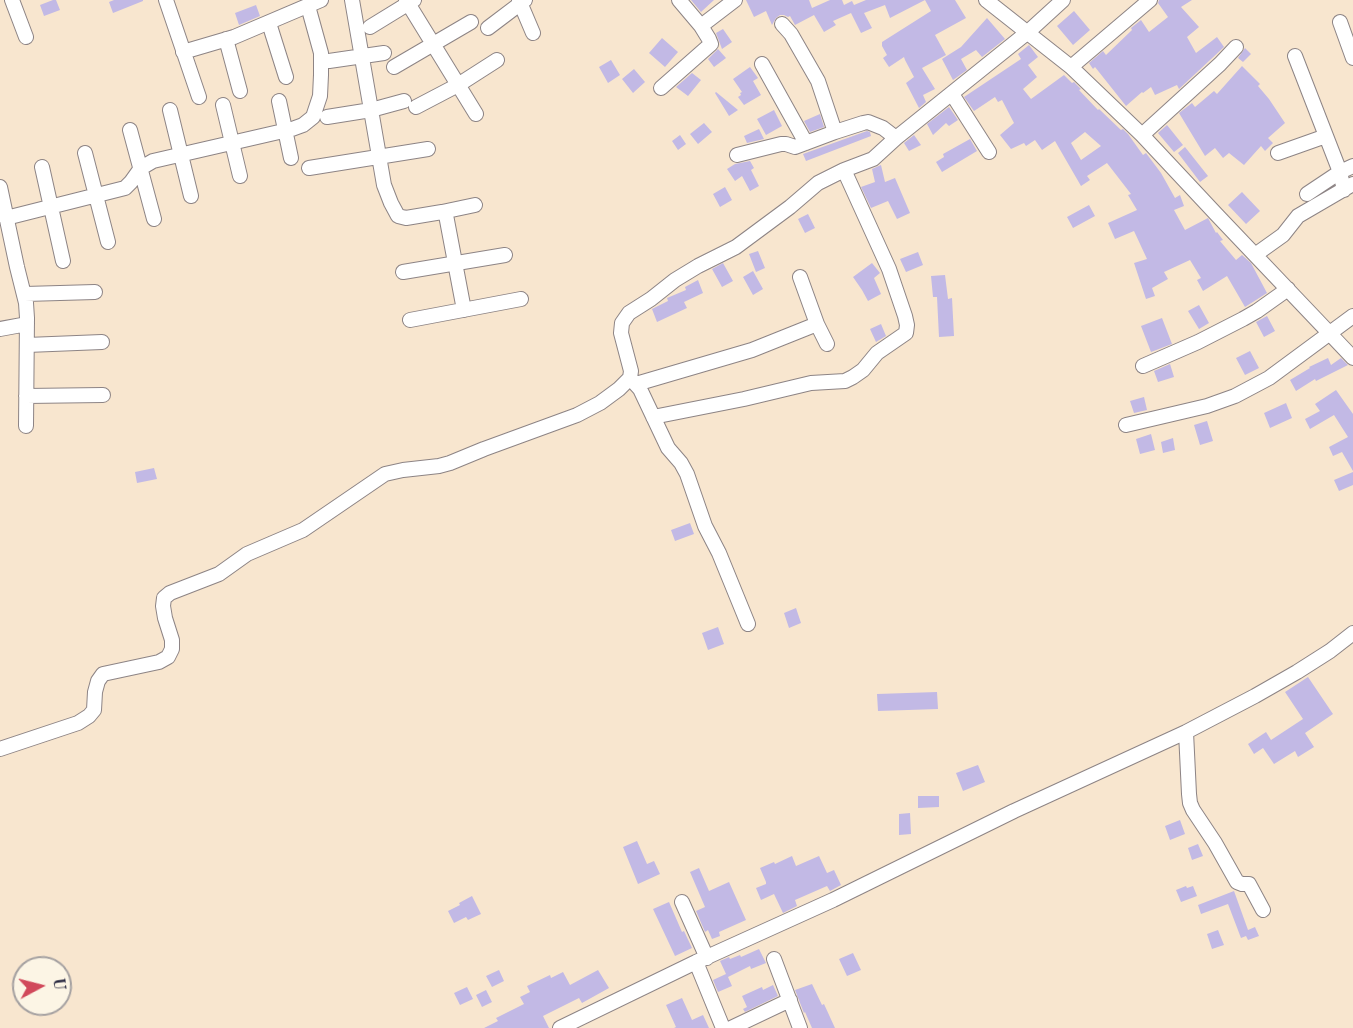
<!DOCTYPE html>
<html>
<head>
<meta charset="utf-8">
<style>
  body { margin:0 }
  #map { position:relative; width:1353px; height:1028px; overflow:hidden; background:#f8e6cf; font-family:"Old Standard TT",serif }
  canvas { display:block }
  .north { position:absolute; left:12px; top:956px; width:60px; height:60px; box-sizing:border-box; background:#fcf5e5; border:2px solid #a5a1a1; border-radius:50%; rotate:83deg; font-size:16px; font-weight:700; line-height:24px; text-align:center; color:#22223b }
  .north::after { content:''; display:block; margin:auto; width:21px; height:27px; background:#d1495b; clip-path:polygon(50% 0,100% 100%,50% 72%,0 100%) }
</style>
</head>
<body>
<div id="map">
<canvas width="1353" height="1028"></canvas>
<div class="north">U</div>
</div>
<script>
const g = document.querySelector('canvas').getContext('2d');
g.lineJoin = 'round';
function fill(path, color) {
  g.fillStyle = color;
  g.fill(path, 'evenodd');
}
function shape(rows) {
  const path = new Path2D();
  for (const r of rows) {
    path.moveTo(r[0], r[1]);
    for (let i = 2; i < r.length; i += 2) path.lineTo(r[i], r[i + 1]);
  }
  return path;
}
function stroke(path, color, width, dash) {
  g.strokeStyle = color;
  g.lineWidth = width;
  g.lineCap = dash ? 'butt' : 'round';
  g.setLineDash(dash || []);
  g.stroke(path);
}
fill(shape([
  [53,0,56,0,60,10,44,16,40,5],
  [114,0,143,0,143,1,113,13,109,2],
  [691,0,714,0,701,12],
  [746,0,809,0,812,8,830,0,842,0,844,5,852,1,854,5,866,0,955,0,966,18,935,35,946,55,922,68,935,89,923,95,926,102,919,108,906,83,914,77,905,60,904,57,889,67,883,58,887,55,882,46,882,42,931,11,925,0,890,18,885,5,864,13,872,28,861,33,851,13,833,21,836,25,824,32,814,15,795,25,790,16,788,17,784,15,780,15,776,18,772,25,766,11,754,17],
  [1159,0,1192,0,1181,7,1199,27,1187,37,1196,53,1217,37,1224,47,1179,89,1177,85,1155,95,1151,87,1143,93,1142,92,1126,106,1095,67,1093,69,1089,63,1103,51,1106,55,1132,30,1131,28,1141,20,1149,32,1168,17,1158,3],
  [256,5,260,16,239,25,235,13],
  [1074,11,1090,30,1073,45,1057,26],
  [987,18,1005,39,982,57,976,50,961,59,967,70,953,80,942,59,961,47],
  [723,29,732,42,722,49,716,33],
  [662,38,678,52,665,67,649,53],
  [1029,45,1038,57,1028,65,1037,77,1023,89,1031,99,1064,75,1072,83,1074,82,1081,89,1079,90,1098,110,1099,109,1121,130,1123,129,1128,134,1143,155,1146,153,1161,173,1175,198,1180,195,1184,206,1174,210,1185,230,1208,218,1216,233,1217,232,1223,240,1220,241,1236,260,1242,255,1251,263,1267,293,1245,307,1227,276,1203,291,1197,280,1201,278,1190,260,1164,272,1168,279,1152,288,1155,296,1146,299,1134,263,1147,259,1134,231,1115,239,1108,223,1137,210,1128,195,1131,194,1107,163,1087,176,1090,180,1081,186,1055,141,1042,150,1035,140,1026,146,1024,143,1011,149,1000,135,1014,123,1002,100,998,102,995,97,974,111,964,97,1021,59,1018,54],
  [1085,132,1101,146,1081,160,1071,143],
  [1245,48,1251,54,1243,62,1238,58],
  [718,49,726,58,714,67,708,59],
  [611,60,620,75,608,83,599,67],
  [1242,66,1260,84,1258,86,1269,99,1285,123,1268,138,1273,143,1265,151,1261,146,1244,165,1229,153,1223,158,1215,148,1205,156,1179,113,1192,103,1195,107,1214,91,1217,94],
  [750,67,758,78,753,81,761,95,744,105,738,97,741,95,740,93,742,92,733,79],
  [634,69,645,82,633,93,622,79],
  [692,73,701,80,688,96,676,87],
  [716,92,738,110,729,116,715,93],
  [949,107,958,120,949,126,946,123,933,135,927,124],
  [774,110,782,126,766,135,757,119],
  [820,114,824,127,810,132,804,121],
  [704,123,712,132,698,144,690,134],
  [1167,125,1183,145,1174,152,1158,133],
  [759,129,764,139,747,143,744,136],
  [867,131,870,132,871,136,806,161,803,154],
  [680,135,686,144,678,150,672,141],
  [914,135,921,145,909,151,904,143],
  [970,139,977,151,942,172,936,162,944,157,943,154],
  [1185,147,1208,176,1200,182,1178,153],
  [750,161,754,168,751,170,759,186,750,191,742,176,735,181,727,169,735,164],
  [881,165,885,182,895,178,910,213,897,219,888,201,871,208,861,187,875,182,872,169],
  [725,187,732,200,720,207,713,194],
  [1242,192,1260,211,1246,224,1228,205],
  [1089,205,1095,216,1073,228,1067,217],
  [808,214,815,228,805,233,798,219],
  [758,251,765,268,756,272,749,254],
  [918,252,923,265,906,272,900,259],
  [723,263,733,281,722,287,712,269],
  [872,263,880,273,874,278,881,294,868,301,862,290,853,277],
  [753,271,763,289,753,295,743,277],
  [945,275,948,299,952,298,954,336,939,337,937,297,933,297,931,276],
  [698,280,703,293,684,302,687,308,657,322,652,309,668,301,667,298,686,290,685,287],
  [1199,305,1209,323,1199,329,1188,311],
  [1267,316,1275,331,1264,337,1256,322],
  [1162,318,1172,344,1151,352,1141,326],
  [881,324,886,336,876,342,870,329],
  [1250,351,1259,368,1245,375,1236,358],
  [1328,358,1331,365,1341,358,1348,365,1316,381,1315,379,1296,391,1290,380,1310,368,1309,367],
  [1170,364,1174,377,1158,382,1154,371],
  [1336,390,1353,414,1353,471,1342,452,1333,456,1329,447,1348,437,1334,415,1310,429,1305,419,1320,411,1315,404],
  [1144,397,1147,410,1134,413,1130,401],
  [1286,403,1292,418,1270,428,1264,413],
  [1207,421,1213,441,1200,445,1194,425],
  [1151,434,1155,450,1140,454,1136,439],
  [1173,438,1175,450,1163,453,1161,442],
  [154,468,157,479,137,483,135,472],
  [1353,472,1353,485,1339,491,1334,480],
  [690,523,694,534,675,541,671,530],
  [796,608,801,623,789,628,784,613],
  [718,627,724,644,708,650,702,633],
  [1308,677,1333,714,1305,733,1314,747,1298,757,1295,751,1274,764,1263,748,1254,754,1248,744,1266,732,1271,740,1303,719,1285,692],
  [937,692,938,709,878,711,877,694],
  [978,765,985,782,963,791,956,773],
  [918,796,939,796,939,807,918,808],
  [910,813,911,834,899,835,899,814],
  [1180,820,1185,834,1170,840,1165,826],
  [637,841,647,864,654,861,660,874,638,884,623,847],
  [1198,844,1203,856,1192,860,1188,848],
  [792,856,796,866,819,856,827,873,834,870,841,885,830,891,827,886,795,900,797,906,783,913,774,894,761,900,756,888,766,884,766,882,760,868,774,862,775,864],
  [699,868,709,891,729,882,746,920,719,932,720,936,712,939,708,930,705,932,696,911,705,907,690,872],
  [1186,886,1187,888,1193,886,1197,896,1181,902,1176,890],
  [1234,891,1248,930,1255,927,1259,936,1248,940,1246,936,1241,938,1228,904,1201,914,1198,905],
  [472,896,481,914,468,920,466,917,454,923,448,911,460,905,459,903],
  [669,902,682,932,684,931,692,948,675,956,653,909],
  [1218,930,1224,945,1212,949,1207,934],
  [759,949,766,963,751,969,750,966,728,977,732,986,718,992,713,980,726,974,720,961,729,957,730,959,740,955,741,957],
  [853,953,861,970,847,976,839,959],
  [499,970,504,981,492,987,486,976],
  [598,970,609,988,582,1003,579,998,543,1016,549,1028,484,1028,498,1021,496,1018,524,1004,520,997,530,992,527,986,550,975,551,978,563,972,570,985],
  [812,984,822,1005,824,1004,835,1028,812,1028,805,1012,804,1013,795,990],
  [773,985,778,996,745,1012,743,1009,747,1007,742,996,762,987,763,990],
  [467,987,473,999,460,1005,454,993],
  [486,990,492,1002,482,1007,476,995],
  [682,998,692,1020,703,1015,709,1028,674,1028,676,1027,666,1005]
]), '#c2b9e5');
const minor = shape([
  [12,0,26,37],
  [166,0,199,97],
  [352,0,384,185,391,203,398,216,406,218,442,212,446,215,464,310],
  [406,0,476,114],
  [519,0,533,33],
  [986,0,1071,67,1142,135,1216,214,1353,358],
  [1340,22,1353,58],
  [269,23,286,77],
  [782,24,791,34,818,81,835,132],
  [701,26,735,0],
  [370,27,414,0],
  [488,28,525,0],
  [226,39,240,91],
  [183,52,234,37,321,0],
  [1295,56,1340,172,1344,190],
  [329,61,384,53],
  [762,64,806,143],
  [394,67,471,22],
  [1071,67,1150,0],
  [661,88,711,44,709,39,701,26,679,0],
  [952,94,989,152],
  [279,101,291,158],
  [223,105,240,176],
  [416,107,458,85,497,60],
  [170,110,191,196],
  [327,117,371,110,404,101],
  [130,130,154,219],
  [1142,135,1220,64,1236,47],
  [85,153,108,242],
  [1278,153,1326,136],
  [737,155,781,144,786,144,795,147,835,132,863,123,868,122,883,128,896,138],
  [42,167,63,261],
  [309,168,428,149],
  [0,187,17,267,26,303,27,318,26,426],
  [1307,194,1340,172,1353,166],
  [442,212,475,205],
  [6,218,125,188,131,182,141,168,153,161,292,129,303,125,313,117,320,96,321,75,321,53,308,6],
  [1255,255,1283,235,1298,216,1353,184],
  [403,272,505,255],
  [800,277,817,324,827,344],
  [25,294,95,292],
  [410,320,521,299],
  [0,329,27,324],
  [27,345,102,342],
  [1143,366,1198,342,1243,319,1257,311,1288,289],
  [630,378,640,389,668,448,681,463,687,474,705,526,719,553,748,624],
  [636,384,752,350,817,324],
  [26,396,103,395],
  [653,417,744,399,811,383,845,381,853,377,863,370,877,353,906,333,907,325,905,316,889,269,844,170],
  [1126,425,1207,406,1235,396,1269,378,1353,316],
  [1186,732,1189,794,1190,803,1193,810,1215,843,1237,882,1242,884,1249,884,1263,910],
  [0,749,78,723,89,716,94,710,95,692,98,681,103,674,159,662,168,657,172,649,172,640,165,618,163,606,164,598,170,593,219,574,247,554,303,530,385,474,403,470,439,466,450,463,484,449,577,415,600,403,619,389,630,378,631,371,621,333,622,323,629,313,651,299,675,280,698,266,736,247,790,207,818,183,844,170,873,159,896,138,1028,32,1063,0],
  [682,902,707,958],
  [774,959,800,1028],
  [696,962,723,1028],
  [560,1028,696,962,833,900,1014,811,1186,732,1255,696,1297,672,1330,651,1353,633],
  [731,1028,790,1000]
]);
stroke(minor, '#8d8485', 16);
stroke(minor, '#fff', 14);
</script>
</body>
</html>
